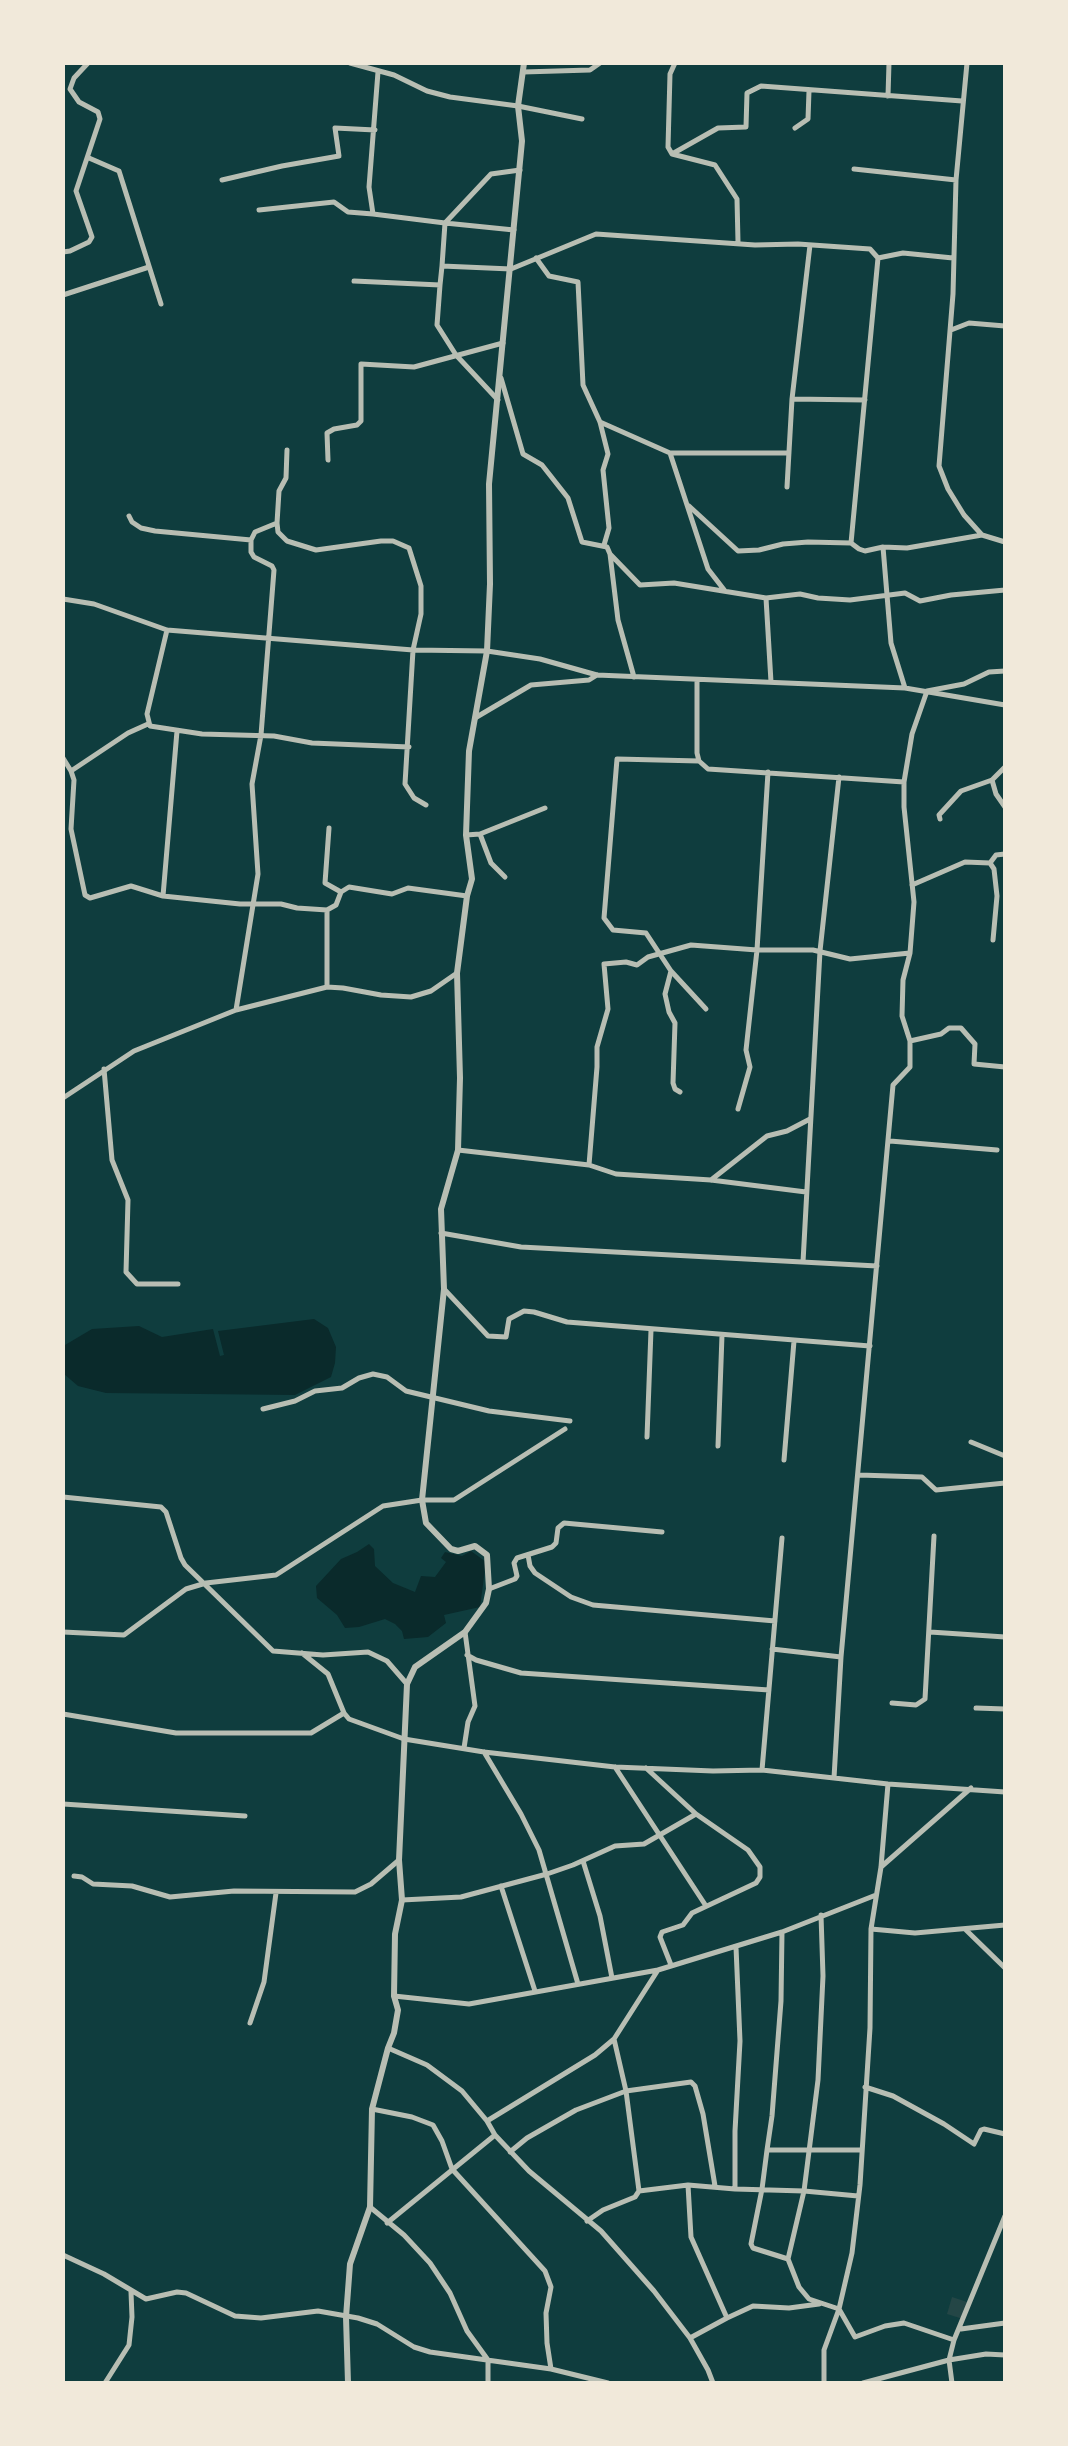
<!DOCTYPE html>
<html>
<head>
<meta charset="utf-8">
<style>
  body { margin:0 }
  #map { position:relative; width:1068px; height:2446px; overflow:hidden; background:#0f3d3e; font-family:"Nunito Sans",sans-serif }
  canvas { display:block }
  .frame { position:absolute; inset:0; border:65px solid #f1e9da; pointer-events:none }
</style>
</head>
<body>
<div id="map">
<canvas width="1068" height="2446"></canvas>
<div class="frame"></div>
</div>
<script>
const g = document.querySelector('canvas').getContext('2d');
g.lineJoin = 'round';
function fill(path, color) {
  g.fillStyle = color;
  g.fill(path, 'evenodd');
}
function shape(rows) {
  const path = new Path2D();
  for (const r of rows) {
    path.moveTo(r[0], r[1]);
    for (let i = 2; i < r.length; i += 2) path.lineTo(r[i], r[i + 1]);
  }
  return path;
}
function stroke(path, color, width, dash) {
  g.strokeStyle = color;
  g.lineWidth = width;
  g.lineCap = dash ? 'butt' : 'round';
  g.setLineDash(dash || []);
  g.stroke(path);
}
fill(shape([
  [952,2297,967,2302,963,2319,947,2314]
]), '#244646');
fill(shape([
  [314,1319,328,1328,336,1347,335,1363,331,1377,295,1395,106,1393,78,1386,64,1374,65,1345,92,1329,139,1326,162,1337,213,1329,220,1356,224,1355,218,1331],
  [369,1544,374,1549,375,1566,393,1583,415,1592,421,1576,435,1577,446,1562,441,1558,445,1552,462,1556,471,1551,486,1562,480,1607,444,1615,446,1623,428,1637,404,1639,402,1631,395,1624,385,1619,359,1627,345,1628,337,1615,317,1598,316,1586,341,1559,357,1552]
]), '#0a2a2b');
stroke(shape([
  [350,63,394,75,427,91,450,97,518,106,582,119],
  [675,63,670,74,668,147,672,154,715,165,737,199,738,242],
  [967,63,956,180,953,294,939,466,948,489,964,515,982,535],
  [523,72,590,70,600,63],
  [888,96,889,63],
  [795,128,808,119,809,91],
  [672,154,718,128,746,127,747,93,761,86,962,101],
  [89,158,119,171,161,304],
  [854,169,956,180],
  [222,180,282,166,339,156,335,128,375,130],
  [259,210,334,202,348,212,373,214,369,187,378,72],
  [373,214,445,223,491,174,520,170],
  [63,252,70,251,89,242,92,237,76,191,100,119,98,112,79,102,70,89,74,78,88,63],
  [536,258,549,276,578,282,583,385,600,422,608,454,603,470,609,528,604,545],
  [878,258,903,253,953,258],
  [442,266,445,223,514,230],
  [354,281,440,285,442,266,511,269,596,234,755,245,798,244,870,249,878,258,851,543],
  [440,285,437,325,456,355,498,400],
  [63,295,149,267],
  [951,330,969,323,1005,326],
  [501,378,523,454,542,465,568,498,582,542,607,547,610,554,618,620,634,677],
  [792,399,865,400],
  [600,422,670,453,708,569,725,591],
  [287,450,286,478,279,491,277,523,278,532,287,541,316,550,381,541,393,541,409,548,421,586,421,614,413,650,405,784,414,798,426,805],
  [670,453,789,453],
  [328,460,327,433,334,429,357,425,361,421,361,364,414,367,503,343],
  [787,487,792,399,810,245],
  [689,506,738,551,759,550,783,544,808,542,851,543,859,549,865,551,883,547,907,548,982,535,1005,542],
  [129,516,132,522,141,528,155,531,251,540],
  [883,547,891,643,905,688],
  [610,554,640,585,674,583,766,598,800,594,818,598,850,600,905,593,920,601,951,595,1005,590],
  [766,598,771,682],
  [63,599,94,604,167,630,413,650,487,651,540,659,597,675,905,688,1005,705],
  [167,630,147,714,150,726,202,734,274,736,312,743,409,747],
  [697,680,697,753,699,761,708,769,904,782],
  [475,718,531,685,589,680,597,675],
  [63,758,71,771,74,780,71,829,85,895,90,898,131,886,163,896,240,904,281,904,297,908,327,910,336,905,341,892,349,887,392,894,408,888,467,896],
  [1005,767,992,780,996,794,1005,807],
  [71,771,128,733,148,724],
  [940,819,939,815,961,791,992,780],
  [329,828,325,883,341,892],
  [480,834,491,863,505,877],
  [466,835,480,834,545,808],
  [990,863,996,855,1005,854],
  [912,885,965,862,990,863,994,869,997,896,993,940],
  [163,896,177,731],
  [671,971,706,1009],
  [327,987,327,910],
  [236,1010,258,874,252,784,261,735,274,570,272,566,254,557,251,552,251,540,255,532,277,523],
  [910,1041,941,1034,949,1028,961,1028,975,1044,974,1064,1005,1067],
  [104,1069,112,1160,128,1200,126,1272,137,1284,178,1284],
  [680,1092,675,1089,673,1083,675,1023,669,1012,665,994,671,971,646,933,613,930,604,918,617,759,699,761],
  [63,1098,134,1051,236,1010,327,987,343,988,381,995,411,997,431,991,457,973],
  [738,1109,750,1067,746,1050,757,950,768,772],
  [890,1141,997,1150],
  [458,1150,589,1165,616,1174,711,1180,806,1192],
  [589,1165,597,1067,597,1047,608,1009,604,964,626,962,637,965,648,957,691,945,757,950,813,950,850,959,910,953],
  [711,1180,767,1136,787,1131,810,1119],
  [441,1233,521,1247,877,1266],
  [803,1262,820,951,839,777],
  [444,1289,488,1336,506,1337,509,1319,524,1311,534,1312,567,1322,870,1346],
  [263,1409,295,1401,315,1391,342,1388,359,1378,373,1374,387,1377,406,1391,489,1411,570,1421],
  [647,1437,651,1330],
  [971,1442,1005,1456],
  [718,1446,722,1335],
  [784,1460,794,1341],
  [859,1475,922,1477,936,1490,1005,1483],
  [63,1497,161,1507,166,1512,181,1558,185,1565,273,1651,323,1655,368,1652,387,1661,407,1684],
  [528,1555,530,1566,535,1573,571,1597,593,1605,775,1621],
  [489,1589,515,1579,517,1576,514,1563,517,1558,552,1547,556,1543,558,1528,564,1523,662,1532],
  [63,1632,124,1635,186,1589,206,1583,276,1575,383,1506,422,1500,454,1500,565,1429],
  [930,1632,1005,1637],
  [772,1649,841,1657],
  [302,1653,328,1674,344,1713,349,1719,404,1739,484,1752,615,1767,713,1771,762,1770,888,1784,1005,1792],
  [467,1655,476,1660,521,1673,769,1690],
  [892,1703,916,1705,925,1699,934,1536],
  [976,1708,1005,1709],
  [63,1714,176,1733,311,1733,344,1713],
  [464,1748,468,1722,475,1706,465,1632],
  [484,1752,521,1814,539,1850,578,1984],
  [615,1767,706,1906],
  [762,1770,782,1538],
  [834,1778,841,1657,893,1085,910,1067,910,1041,902,1016,903,980,910,953,914,902,904,807,904,782,912,734,927,691,964,684,989,672,1005,671],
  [63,1804,245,1816],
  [583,1861,600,1916,612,1978],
  [881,1867,971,1788],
  [74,1876,82,1877,93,1884,132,1886,170,1897,234,1891,355,1892,371,1884,399,1860],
  [501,1886,535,1991],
  [402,1900,461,1897,547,1874,573,1865,615,1846,644,1844,696,1814,646,1768],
  [821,1915,823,1976,818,2080,804,2191,788,2259,799,2287,809,2299,839,2309,855,2337,885,2326,904,2323,954,2340],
  [871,1929,915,1933,1005,1925],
  [966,1930,1005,1968],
  [782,1932,781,2001,772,2116,767,2150,862,2150],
  [736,1947,740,2041,735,2131,735,2189,804,2191,858,2196],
  [671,1965,660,1937,662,1932,683,1925,692,1913,756,1883,760,1877,760,1867,748,1850,696,1814],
  [394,1996,469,2004,658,1970],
  [250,2023,264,1982,276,1893],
  [614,2039,626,2091,639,2191,688,2185,735,2189],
  [388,2048,427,2065,462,2091,487,2121,495,2135,529,2171,601,2231,654,2291,690,2338,708,2370,713,2383],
  [865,2087,893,2096,944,2124,974,2144,981,2130,984,2129,1005,2134],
  [372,2109,412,2117,433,2125,442,2141,452,2169,545,2271,551,2287,546,2313,547,2343,551,2369],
  [487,2121,595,2055,614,2039,658,1970,782,1932,876,1895],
  [767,2150,762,2189,751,2244,753,2248,788,2259],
  [510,2152,527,2138,576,2110,626,2091,691,2082,695,2086,703,2114,715,2186],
  [688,2185,691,2237,727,2318,690,2338],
  [370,2207,404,2235,430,2263,450,2293,467,2331,488,2360,488,2383],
  [587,2221,603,2210,635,2197,639,2191],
  [387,2223,495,2135],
  [63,2255,104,2274,146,2299,177,2292,186,2293,235,2316,261,2318,318,2311,358,2318,377,2324,414,2347,430,2352,551,2369,608,2383],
  [727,2318,753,2306,789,2308,819,2304],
  [961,2329,1005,2323],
  [105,2383,129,2345,132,2317,131,2292],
  [824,2383,824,2350,839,2309,852,2253,860,2185,870,2028,871,1929,881,1867,888,1784],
  [863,2383,949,2360,954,2340,1005,2216],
  [952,2383,949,2360,986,2354,1005,2355]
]), '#b8beb3', 5);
stroke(shape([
  [348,2383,346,2317,350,2264,370,2207,372,2109,388,2048,394,2033,398,2010,394,1996,395,1934,402,1900,399,1860,407,1684,415,1667,465,1632,486,1603,489,1589,487,1555,475,1546,458,1551,451,1549,426,1523,422,1500,444,1289,441,1209,458,1150,460,1078,457,973,467,896,472,879,466,835,469,751,487,651,490,584,489,484,522,141,518,106,524,63]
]), '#b8beb3', 6);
</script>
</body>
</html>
